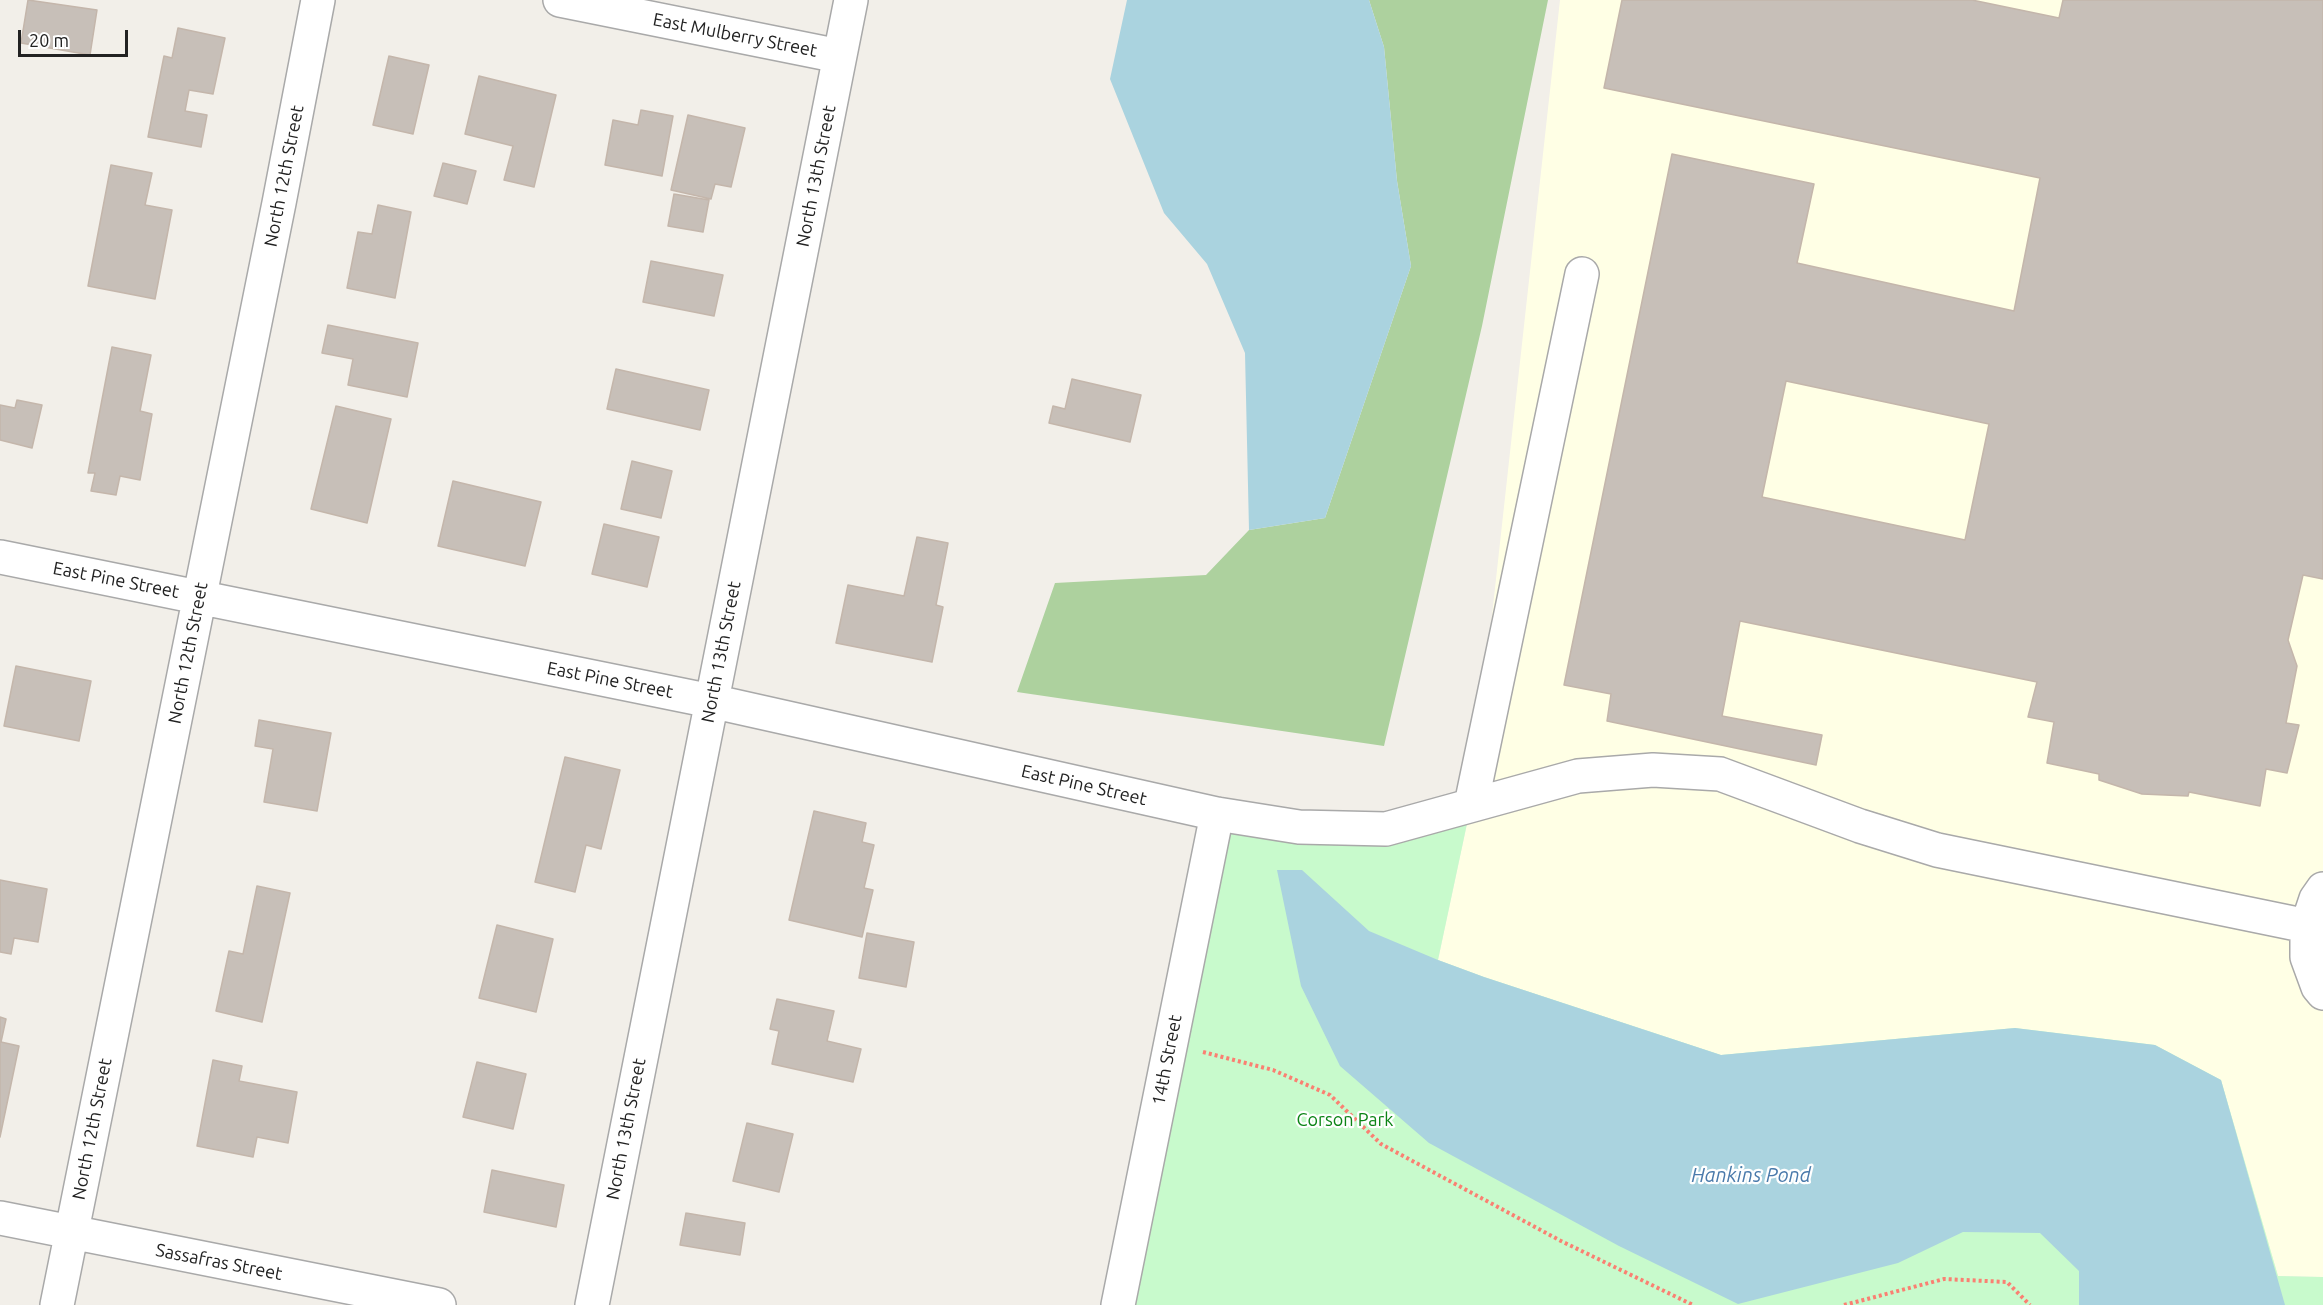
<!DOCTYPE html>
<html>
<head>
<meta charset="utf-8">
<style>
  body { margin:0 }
  #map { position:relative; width:2323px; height:1305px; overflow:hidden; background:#f2efe9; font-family:Ubuntu,sans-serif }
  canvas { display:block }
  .scale { position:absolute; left:18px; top:30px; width:110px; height:27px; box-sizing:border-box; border:3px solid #222; border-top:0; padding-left:8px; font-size:18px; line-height:21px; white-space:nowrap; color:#222; -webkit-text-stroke:4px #fff; paint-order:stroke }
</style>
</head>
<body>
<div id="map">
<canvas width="2323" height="1305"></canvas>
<div class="scale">20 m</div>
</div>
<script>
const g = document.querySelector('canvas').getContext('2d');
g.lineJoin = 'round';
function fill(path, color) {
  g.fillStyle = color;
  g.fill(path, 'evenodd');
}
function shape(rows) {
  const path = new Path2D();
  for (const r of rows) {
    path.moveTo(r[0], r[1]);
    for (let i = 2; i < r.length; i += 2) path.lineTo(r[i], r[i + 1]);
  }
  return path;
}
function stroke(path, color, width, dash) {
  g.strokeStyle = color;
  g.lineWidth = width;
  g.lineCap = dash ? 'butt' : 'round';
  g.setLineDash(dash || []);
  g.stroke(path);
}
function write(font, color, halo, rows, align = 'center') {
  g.font = font + ' Ubuntu,sans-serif';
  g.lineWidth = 4.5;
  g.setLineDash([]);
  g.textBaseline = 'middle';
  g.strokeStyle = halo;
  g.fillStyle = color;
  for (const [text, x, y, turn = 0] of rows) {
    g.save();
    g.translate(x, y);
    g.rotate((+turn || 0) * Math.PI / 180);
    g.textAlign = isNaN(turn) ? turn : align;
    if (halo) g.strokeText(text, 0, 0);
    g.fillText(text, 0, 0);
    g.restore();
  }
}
fill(shape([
  [1560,0,2323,0,2323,1277,2278,1276,2221,1080,2015,1028,1721,1055,1484,977,1438,960,1471,805]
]), '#ffffe5');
fill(shape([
  [1369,0,1548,0,1482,326,1384,746,1017,692,1055,583,1206,575,1249,530,1325,518,1411,266,1397,181,1384,47]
]), '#add19e');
fill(shape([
  [1471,805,1438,960,1484,977,1721,1055,2015,1028,2155,1045,2221,1080,2278,1276,2323,1277,2323,1305,1118,1305,1217,814,1299,827]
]), '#c8facc');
fill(shape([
  [1127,0,1369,0,1384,47,1397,181,1411,266,1325,518,1249,530,1245,353,1207,264,1164,213,1110,79],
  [1277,870,1302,870,1369,931,1438,960,1484,977,1721,1055,2015,1028,2155,1045,2221,1080,2285,1305,2079,1305,2079,1271,2040,1233,1963,1232,1898,1263,1738,1304,1619,1246,1429,1143,1340,1066,1301,986]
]), '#aad3df');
const building = shape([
  [28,0,97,10,90,55,21,43,28,0],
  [1622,0,1972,0,2059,18,2063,0,2323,0,2323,579,2303,575,2288,640,2297,666,2286,723,2299,725,2287,773,2266,769,2260,806,2189,792,2188,796,2142,794,2099,780,2099,774,2047,763,2054,722,2028,717,2037,682,1740,621,1722,716,1822,735,1816,765,1607,721,1611,694,1564,685,1672,154,1814,184,1797,263,2014,311,2040,178,1604,88,1622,0],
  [1786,381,1989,424,1965,540,1762,497,1786,381],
  [178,28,225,38,213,94,189,90,185,111,207,115,201,147,148,137,164,56,172,58,178,28],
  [389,56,429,65,413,134,373,125,389,56],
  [479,76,556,95,534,187,504,180,513,146,465,134,479,76],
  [641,110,673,116,662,176,605,165,613,120,638,125,641,110],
  [688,115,745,128,731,187,715,184,711,199,671,190,688,115],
  [443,163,476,171,467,204,434,196,443,163],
  [111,165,152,173,145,205,172,210,155,299,88,286,111,165],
  [674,194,709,200,703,232,668,226,674,194],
  [378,205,411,212,395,298,347,288,358,232,372,234,378,205],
  [651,261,723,275,714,316,643,302,651,261],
  [328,325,418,343,407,397,348,385,353,359,322,353,328,325],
  [112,347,151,355,140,411,152,414,140,480,120,476,116,495,91,491,95,473,88,473,112,347],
  [616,369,709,390,700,430,607,409,616,369],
  [1072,379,1141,395,1130,442,1049,423,1053,406,1065,409,1072,379],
  [17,400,42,405,32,448,0,440,0,405,15,408,17,400],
  [336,406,391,419,367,523,311,509,336,406],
  [632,461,672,471,661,518,621,509,632,461],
  [453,481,541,502,525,566,438,546,453,481],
  [604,524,659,537,647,587,592,574,604,524],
  [917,537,948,543,936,605,943,607,932,662,836,643,848,585,904,596,917,537],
  [16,666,91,681,79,741,4,726,16,666],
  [259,720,331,733,317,811,264,802,273,749,255,746,259,720],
  [565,757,620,770,601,849,586,845,575,892,535,882,565,757],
  [814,811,866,823,862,842,874,845,864,888,873,890,862,937,789,920,814,811],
  [0,880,47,889,38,942,14,938,11,954,0,952,0,880],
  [257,886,290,893,262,1022,216,1011,229,951,243,954,257,886],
  [497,925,553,939,536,1012,479,998,497,925],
  [867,933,914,942,906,987,859,978,867,933],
  [777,999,834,1011,827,1041,861,1049,853,1082,772,1064,779,1031,770,1029,777,999],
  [0,1017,6,1019,1,1042,19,1046,0,1137,0,1017],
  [213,1060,242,1066,239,1081,297,1092,288,1143,257,1137,253,1157,197,1146,213,1060],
  [477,1062,526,1074,513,1129,463,1117,477,1062],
  [747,1123,793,1134,779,1192,733,1181,747,1123],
  [492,1170,564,1185,556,1227,484,1212,492,1170],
  [686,1213,745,1223,740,1255,680,1245,686,1213]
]);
fill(building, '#c7bfb8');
stroke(building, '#c4b6ab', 1.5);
const minor = shape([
  [560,0,839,56],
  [0,557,711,701,1217,814,1299,827,1386,829,1578,776,1653,770,1720,774,1860,826,1937,850,2307,926],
  [1471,805,1582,274],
  [2323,889,2316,899,2307,926,2307,957,2318,987,2323,993],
  [0,1218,439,1305],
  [57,1305,279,203,318,0],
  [592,1305,851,0],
  [1118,1305,1217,814]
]);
stroke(minor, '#a9a9a9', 36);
stroke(shape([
  [1203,1052,1273,1070,1330,1095,1381,1144,1561,1241,1693,1305],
  [1844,1305,1944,1279,2007,1282,2030,1305]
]), '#fa8072', 4, [3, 3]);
stroke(minor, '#fff', 33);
write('18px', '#222', '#fff', [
  ["East Mulberry Street",735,35,11],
  ["North 12th Street",284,176,-79],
  ["North 13th Street",816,176,-79],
  ["East Pine Street",116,580,11],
  ["North 13th Street",721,652,-79],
  ["North 12th Street",188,653,-79],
  ["East Pine Street",610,680,11],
  ["East Pine Street",1084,785,13],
  ["14th Street",1167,1060,-79],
  ["North 12th Street",92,1129,-79],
  ["North 13th Street",626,1129,-79],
  ["Sassafras Street",219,1262,11]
]);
write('18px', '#0c8416', '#fff', [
  ["Corson Park",1345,1120]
]);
write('italic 20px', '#4a7aab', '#fff', [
  ["Hankins Pond",1751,1175]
]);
</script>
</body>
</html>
